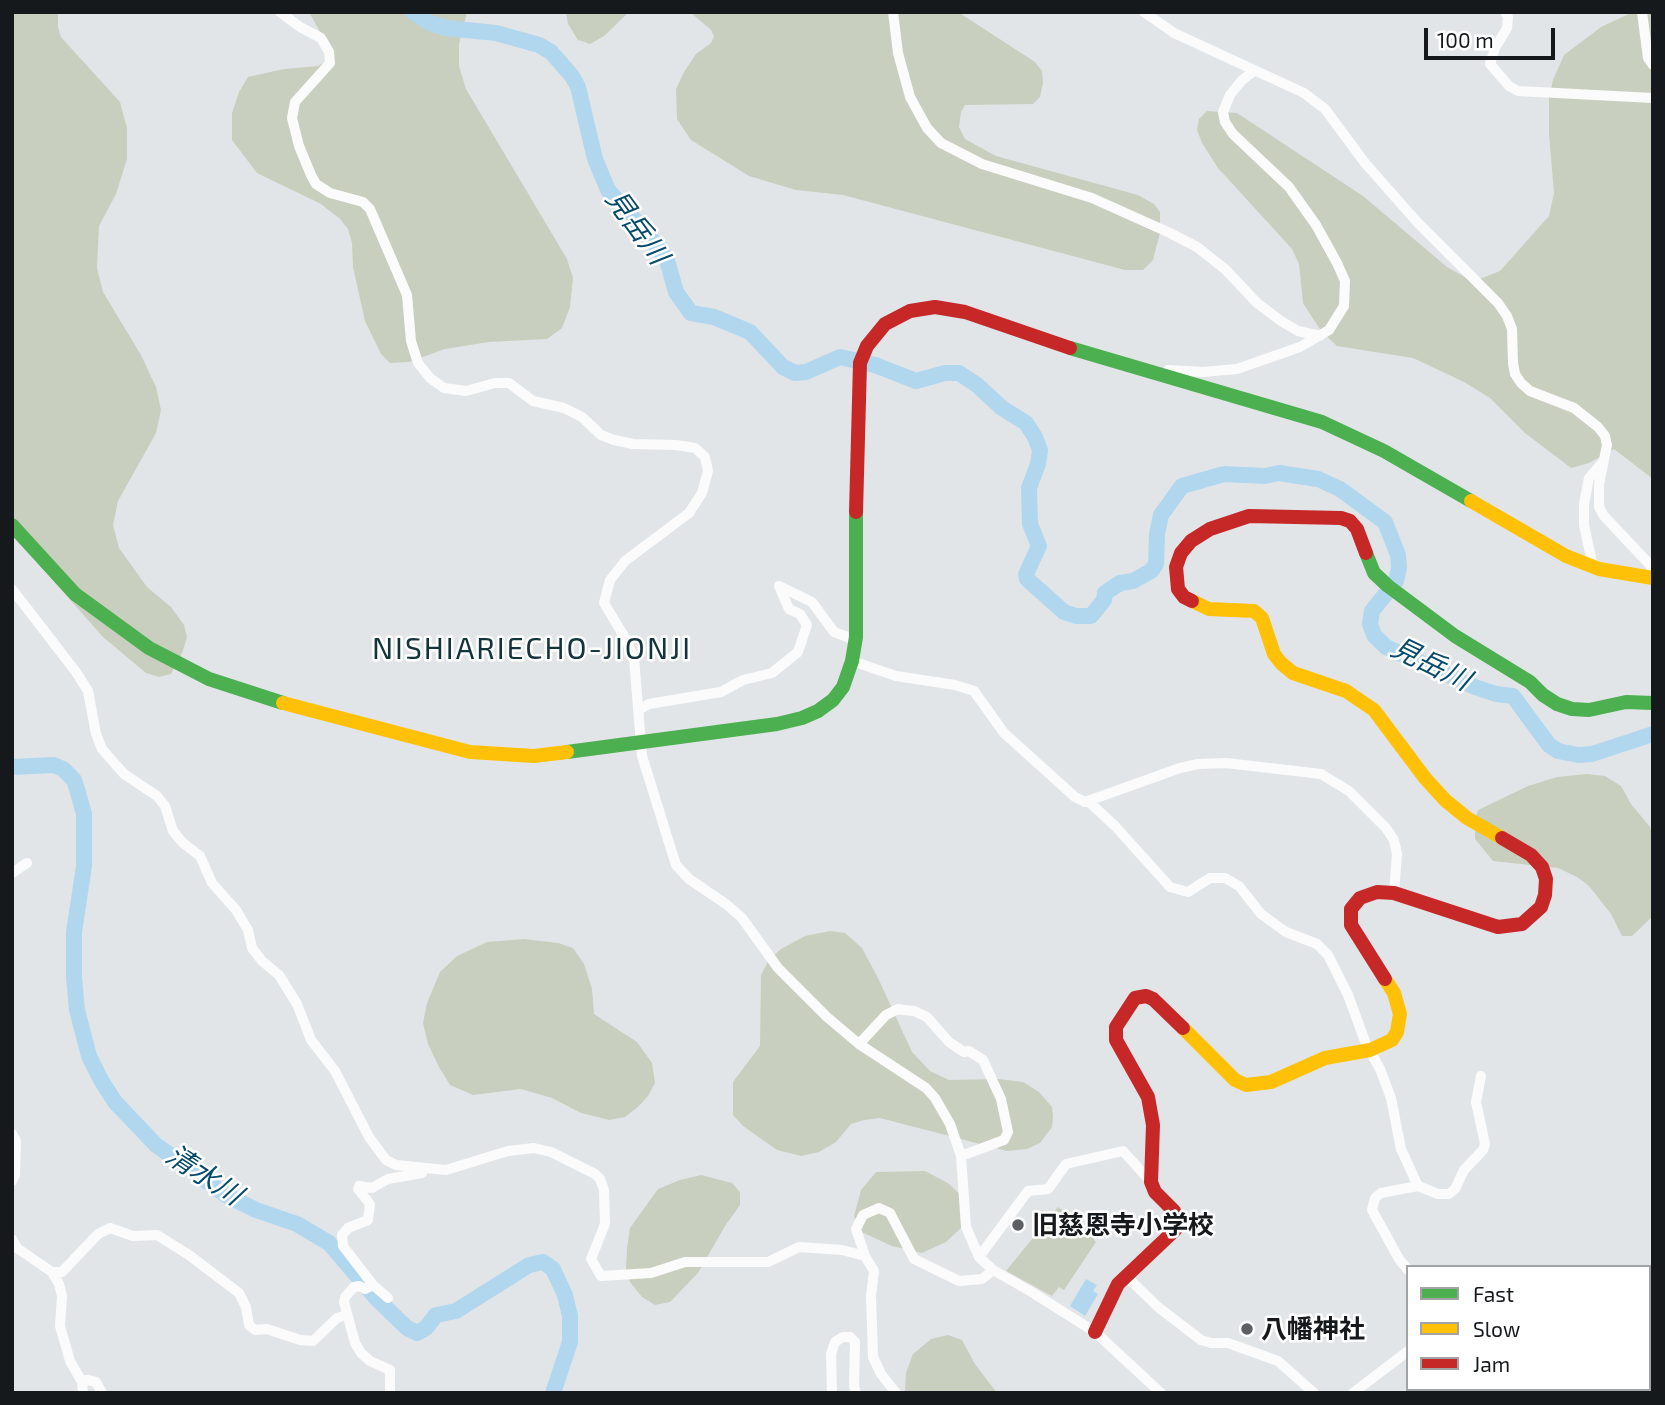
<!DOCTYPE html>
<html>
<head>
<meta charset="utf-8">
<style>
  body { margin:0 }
  #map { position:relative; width:1665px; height:1405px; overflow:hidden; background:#e2e5e8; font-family:"Exo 2",sans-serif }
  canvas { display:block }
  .frame { position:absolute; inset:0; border:14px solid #16191b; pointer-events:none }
  .legend { position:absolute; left:1406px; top:1265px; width:245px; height:126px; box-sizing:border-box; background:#fff; border:2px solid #a2a3a4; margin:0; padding:9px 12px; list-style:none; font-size:21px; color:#16191b }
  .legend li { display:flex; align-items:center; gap:14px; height:35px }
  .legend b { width:35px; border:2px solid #a2a3a4 }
  .scale { position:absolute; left:1424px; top:28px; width:131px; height:32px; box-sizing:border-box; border:4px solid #16191b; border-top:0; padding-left:9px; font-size:21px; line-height:24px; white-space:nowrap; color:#16191b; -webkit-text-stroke:5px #fff; paint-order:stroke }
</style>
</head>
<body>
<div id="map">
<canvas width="1665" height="1405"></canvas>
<div class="frame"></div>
<ul class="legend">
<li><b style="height:9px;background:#4caf50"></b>Fast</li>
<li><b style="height:9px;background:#ffc107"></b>Slow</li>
<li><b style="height:9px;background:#c62828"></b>Jam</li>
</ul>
<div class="scale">100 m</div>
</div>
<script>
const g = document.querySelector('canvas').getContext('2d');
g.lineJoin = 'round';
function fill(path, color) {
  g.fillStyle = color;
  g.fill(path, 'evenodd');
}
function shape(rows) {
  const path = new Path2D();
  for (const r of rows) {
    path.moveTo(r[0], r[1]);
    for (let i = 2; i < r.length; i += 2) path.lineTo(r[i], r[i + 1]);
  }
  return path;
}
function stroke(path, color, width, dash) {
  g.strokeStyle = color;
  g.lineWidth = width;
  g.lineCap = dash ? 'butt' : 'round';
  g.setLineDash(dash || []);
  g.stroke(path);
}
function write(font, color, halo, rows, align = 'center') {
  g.font = font + ' "Exo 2","Noto Sans JP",sans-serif';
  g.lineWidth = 5;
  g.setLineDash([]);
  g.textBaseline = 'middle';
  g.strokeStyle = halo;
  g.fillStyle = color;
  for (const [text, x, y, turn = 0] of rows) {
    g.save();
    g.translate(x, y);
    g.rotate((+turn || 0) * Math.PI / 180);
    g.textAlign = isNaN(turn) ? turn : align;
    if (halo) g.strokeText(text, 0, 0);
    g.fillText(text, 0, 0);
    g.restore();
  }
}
fill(shape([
  [12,12,58,12,58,27,61,37,120,102,127,128,127,159,116,194,99,226,97,268,103,292,141,355,156,387,161,410,156,433,118,501,113,525,119,548,147,587,171,607,184,625,187,637,182,653,171,674,159,677,146,673,103,637,12,534],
  [309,12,467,12,459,44,459,66,466,89,567,259,573,278,570,307,562,328,547,339,489,342,445,349,409,362,390,363,381,354,365,321,353,267,352,243,348,229,340,219,321,204,257,173,232,140,232,113,239,92,248,77,284,69,318,66,327,61,325,41],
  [566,12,629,12,604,36,590,44,578,40,568,24],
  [690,12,958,12,1035,62,1042,71,1043,83,1040,97,1033,104,965,105,961,112,959,127,965,139,996,156,1138,195,1154,204,1160,212,1160,233,1153,260,1143,270,1125,270,843,195,796,190,749,176,691,140,677,119,676,89,684,72,696,54,711,43,714,36,711,30],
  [1633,12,1653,12,1653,479,1614,449,1589,463,1571,468,1525,433,1490,398,1464,382,1413,358,1337,346,1321,331,1303,303,1299,264,1292,249,1218,168,1202,143,1197,130,1199,119,1207,111,1237,113,1363,196,1447,267,1470,280,1480,279,1500,271,1549,216,1554,193,1549,134,1549,98,1553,80,1564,55,1601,27],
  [1587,774,1605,776,1621,786,1631,804,1650,827,1653,838,1653,916,1632,936,1622,936,1611,914,1589,886,1577,877,1558,868,1493,861,1475,839,1475,821,1478,810,1528,786,1557,777],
  [830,931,845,933,862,948,878,978,912,1052,930,1071,949,1080,998,1079,1023,1082,1039,1092,1052,1107,1053,1115,1052,1127,1040,1143,1027,1149,1007,1151,880,1118,864,1120,851,1124,836,1142,819,1152,801,1156,777,1150,743,1126,733,1115,733,1082,760,1046,761,975,769,960,781,949,805,936],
  [524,939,558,943,573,948,584,964,592,989,594,1014,637,1042,652,1063,655,1083,648,1096,638,1107,625,1117,609,1120,581,1113,552,1098,521,1089,473,1095,450,1085,439,1067,428,1044,423,1023,427,1003,440,972,457,956,487,942],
  [925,1171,948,1183,964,1198,962,1227,946,1242,922,1253,892,1246,859,1231,854,1216,861,1190,876,1172],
  [701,1175,732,1183,740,1192,740,1205,725,1226,698,1273,670,1302,655,1305,642,1297,630,1282,626,1270,627,1248,630,1228,658,1189,680,1180],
  [1058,1207,1080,1222,1096,1242,1064,1290,1059,1287,1052,1296,1006,1271],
  [948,1335,962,1340,975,1364,997,1393,905,1393,906,1373,913,1354,931,1339]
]), '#c9cfbe');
fill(shape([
  [1086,1279,1097,1285,1093,1291,1098,1294,1085,1316,1070,1306]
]), '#b1d7ef');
stroke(shape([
  [413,12,430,23,446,28,496,33,539,45,551,52,572,76,578,87,595,159,608,190,645,231,667,260,676,292,691,313,714,317,750,332,783,367,795,373,806,372,840,357,875,365,916,381,945,373,959,373,977,385,1002,408,1026,423,1035,437,1040,450,1038,464,1029,488,1030,524,1039,546,1026,574,1027,579,1064,612,1076,616,1091,616,1104,600,1105,593,1120,583,1133,581,1151,571,1156,564,1157,534,1161,515,1182,486,1224,474,1265,476,1279,473,1318,479,1340,489,1385,522,1398,555,1399,568,1396,581,1372,611,1370,624,1374,635,1386,647,1475,687,1496,694,1513,696,1549,745,1558,751,1578,755,1592,754,1653,734],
  [12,767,54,765,63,769,74,780,77,789,84,814,84,866,74,932,74,977,77,1010,89,1056,101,1080,115,1102,156,1145,226,1195,256,1210,297,1224,329,1243,377,1299,407,1328,417,1333,426,1328,436,1315,456,1311,529,1265,543,1262,553,1269,565,1295,570,1316,570,1342,553,1393]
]), '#b1d7ef', 16);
stroke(shape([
  [280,12,300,27,321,38,329,52,330,63,295,102,292,118,299,146,311,175,316,184,330,193,363,202,370,209,407,295,411,341,418,363,430,378,444,388,466,391,495,383,509,383,533,401,564,408,582,417,601,435,614,440,633,444,676,445,695,448,705,457,708,471,702,493,689,513,625,561,610,580,604,603,624,636,634,658,642,756,676,865,689,879,726,904,742,918,778,968,827,1017,859,1044,926,1088,935,1098,950,1124,961,1156,966,1227,979,1257,993,1270,1030,1291,1095,1332,1161,1393],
  [893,12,898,53,910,97,927,128,941,143,982,164,1092,198,1170,233,1197,247,1226,270,1257,303,1281,321,1298,331,1320,336],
  [1144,12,1174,33,1304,93,1325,109,1365,163,1418,223,1498,303,1507,316,1512,329,1513,363,1515,374,1521,383,1530,391,1574,408,1598,427,1605,436,1607,445,1599,484,1599,507,1604,516,1653,568],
  [1505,12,1508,17,1507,28,1495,48,1490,64,1509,86,1518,91,1653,98],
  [1642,12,1648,58,1653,65],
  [1161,377,1168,370,1203,372,1237,369,1300,347,1329,330,1344,306,1345,281,1337,263,1316,225,1289,187,1233,134,1225,122,1223,112,1230,95,1242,80,1254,71],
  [1593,567,1584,525,1584,504,1589,478,1602,463],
  [12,589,76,672,88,691,96,734,102,749,124,774,157,796,165,806,173,831,183,843,200,856,212,883,236,910,248,930,252,948,262,961,279,975,297,1004,311,1040,335,1071,369,1137,386,1160,396,1165,446,1170,508,1151,534,1148,551,1152,595,1174,600,1179,604,1190,605,1224,591,1259,601,1276,651,1273,685,1262,768,1262,799,1247,842,1250,865,1256,874,1271,871,1296,873,1357,881,1374,896,1393],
  [852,661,896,676,955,685,974,691,1004,733,1075,797,1085,802,1180,768,1198,764,1226,763,1321,774,1349,791,1386,828,1394,840,1397,854,1394,893],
  [638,710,649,704,721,692,743,680,772,673,798,652,807,625,800,614,789,609,779,586,812,602,834,632,855,640],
  [1089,802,1115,826,1170,887,1188,892,1210,878,1225,878,1239,886,1261,914,1286,932,1317,944,1328,955,1348,995,1366,1044,1380,1069,1391,1098,1401,1149,1418,1186,1381,1193,1375,1198,1372,1210,1399,1259,1408,1270],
  [12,873,27,863],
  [859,1044,886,1015,898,1009,904,1010,914,1011,927,1017,949,1042,964,1052,969,1051,983,1060,1001,1099,1008,1132,1004,1140,961,1156],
  [12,1134,16,1141,15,1175,12,1181],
  [1418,1186,1438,1194,1449,1194,1455,1189,1464,1170,1483,1150,1485,1144,1476,1102,1481,1076],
  [12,1239,17,1248,52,1272,59,1284,62,1296,60,1326,70,1361,82,1382],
  [865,1256,856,1229,863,1215,879,1208,890,1213,914,1259,959,1281,982,1279,993,1270],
  [979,1257,1028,1191,1048,1189,1066,1164,1123,1151,1151,1182],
  [52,1272,62,1272,98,1234,110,1228,133,1236,157,1235,189,1255,239,1293,246,1307,249,1325,255,1330,267,1329,300,1340,313,1341,337,1318,346,1315],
  [1126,1276,1158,1307,1201,1340,1211,1343,1228,1343,1278,1361,1314,1393],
  [373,1285,365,1289,359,1286,354,1287,345,1297,344,1302,355,1343,361,1353,370,1361,390,1370,390,1393],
  [388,1298,373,1285,343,1246,342,1235,348,1228,368,1220,370,1204,358,1189,359,1186,372,1188,388,1179,422,1173],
  [1516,1389,1517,1393],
  [83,1393,82,1382,87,1380,96,1382,102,1393],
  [832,1393,831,1354,835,1342,843,1337,850,1337,855,1342,854,1386,856,1393],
  [1353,1393,1408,1351]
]), '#fbfbfc', 10);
stroke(shape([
  [1070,348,1322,422,1384,451,1471,501],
  [12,525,75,594,149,648,209,679,283,703],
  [1366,553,1374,573,1388,586,1455,636,1530,682,1543,695,1557,704,1572,709,1589,710,1626,702,1653,703],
  [567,752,777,724,802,718,818,711,833,700,843,687,852,661,856,637,856,512]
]), '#4caf50', 14);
stroke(shape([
  [1471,501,1566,556,1599,569,1653,578],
  [1192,601,1209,609,1254,611,1262,618,1274,654,1281,663,1293,673,1346,691,1374,710,1425,778,1445,800,1467,818,1502,838],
  [283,703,470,752,534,756,567,752],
  [1183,1028,1235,1080,1246,1085,1271,1082,1325,1058,1370,1050,1392,1040,1397,1032,1400,1014,1394,993,1385,979]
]), '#ffc107', 14);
stroke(shape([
  [856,512,860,363,867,346,885,324,910,311,935,307,965,312,1070,348],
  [1192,601,1184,597,1178,589,1176,567,1181,553,1191,541,1210,529,1249,516,1341,518,1350,521,1357,529,1366,553],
  [1385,979,1351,925,1351,909,1360,898,1377,892,1394,893,1498,927,1522,924,1541,907,1545,895,1546,879,1542,867,1531,855,1502,838],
  [1095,1332,1118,1284,1175,1230,1177,1223,1174,1211,1155,1192,1151,1182,1153,1125,1148,1097,1116,1040,1116,1027,1135,998,1146,996,1153,999,1183,1028]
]), '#c62828', 14);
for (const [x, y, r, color] of [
  [1018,1225,7,"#5d6063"],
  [1247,1329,7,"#5d6063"]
]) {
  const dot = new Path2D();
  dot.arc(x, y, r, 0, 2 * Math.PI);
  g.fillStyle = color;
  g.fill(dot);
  stroke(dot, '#fff', 2.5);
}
write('bold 26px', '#16191b', '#fff', [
  ["旧慈恩寺小学校",1032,1225],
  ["八幡神社",1261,1329]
], 'left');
write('italic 28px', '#064b6b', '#fff', [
  ["見岳川",637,227,54],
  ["見岳川",1431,664,26],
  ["清水川",204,1175,33]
]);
g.letterSpacing = '2px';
write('30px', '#13343a', '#fff', [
  ["NISHIARIECHO-JIONJI",532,649]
]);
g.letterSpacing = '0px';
</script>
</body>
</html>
